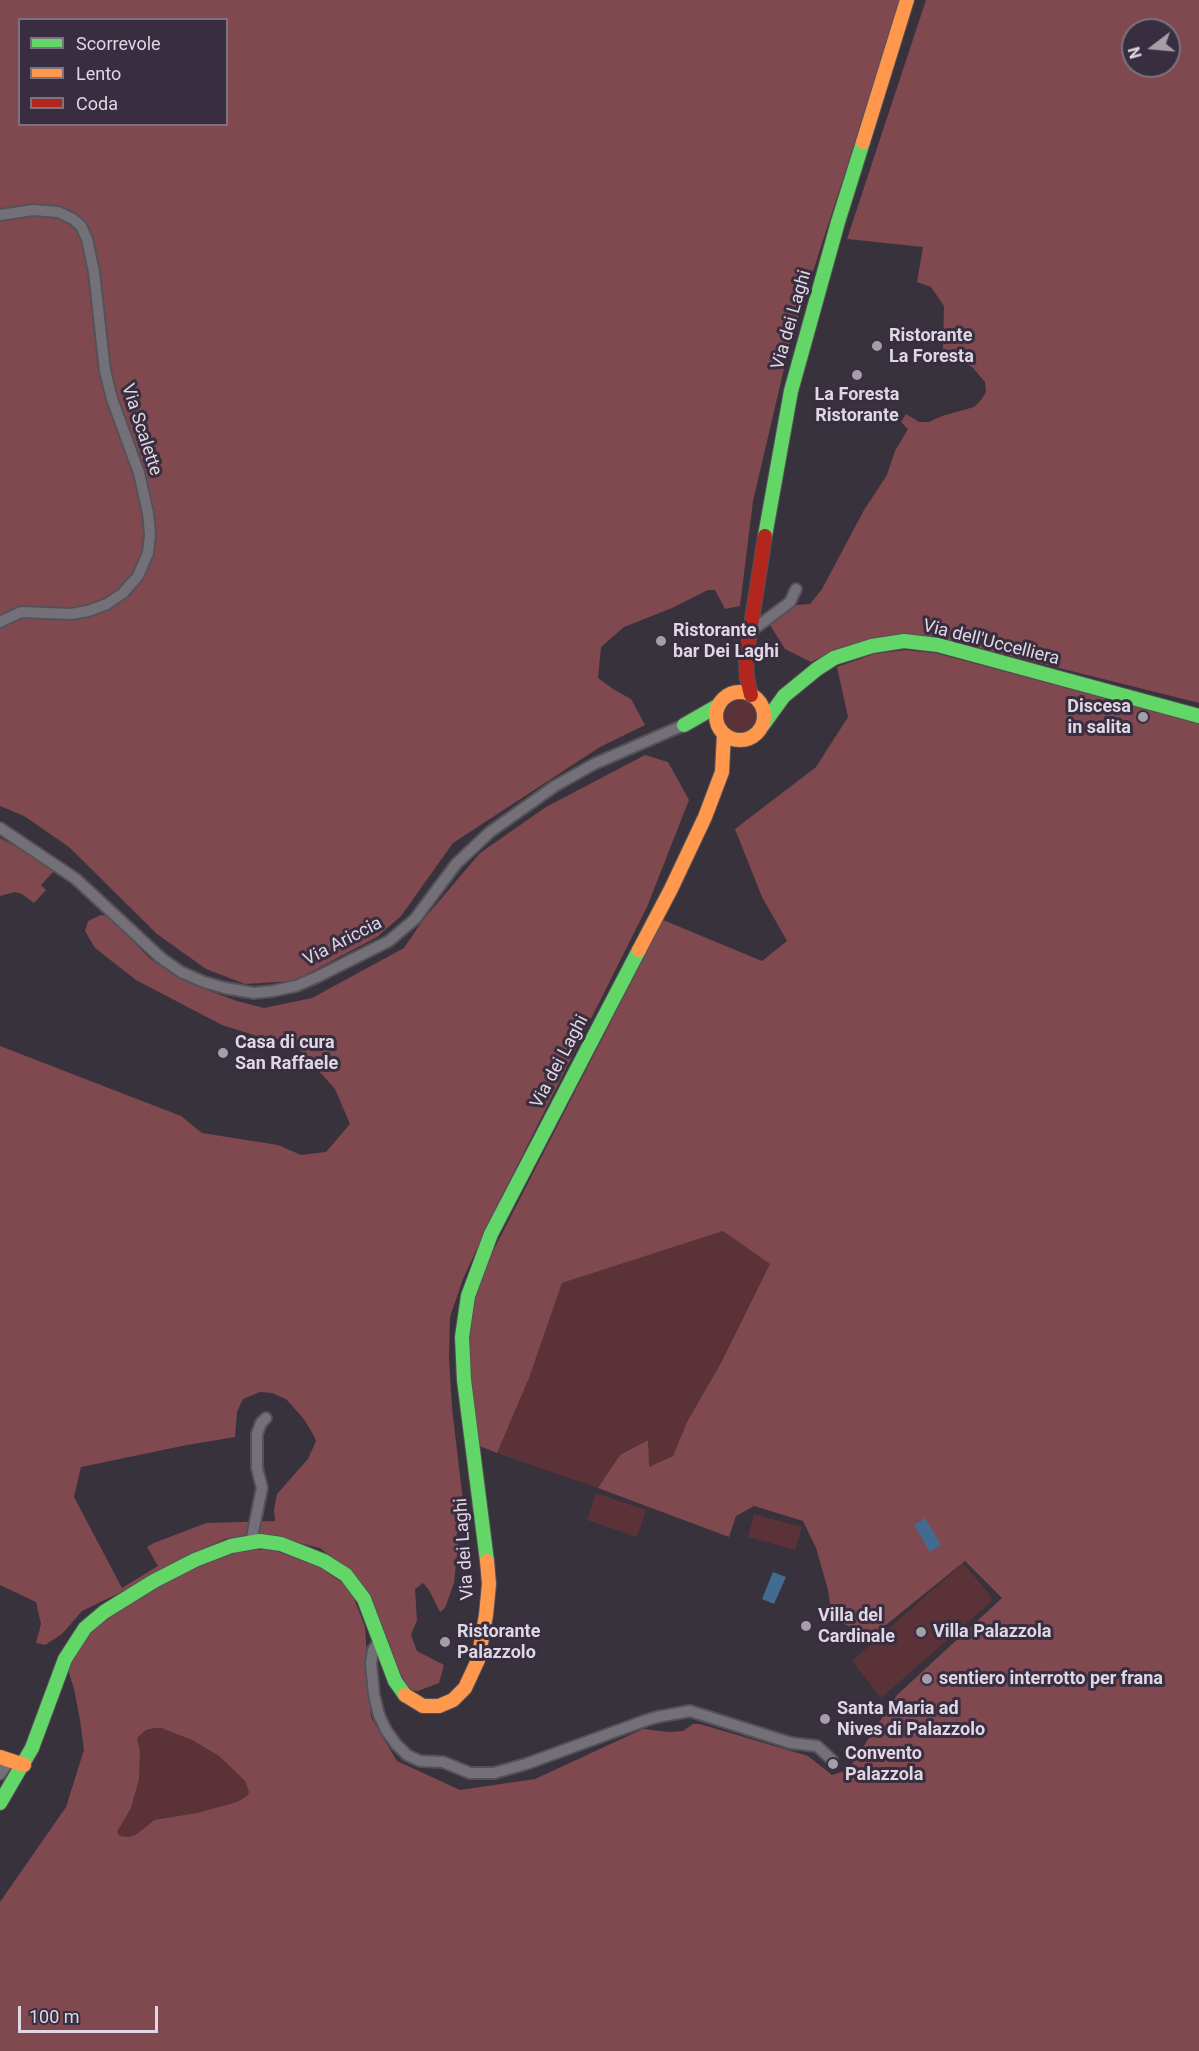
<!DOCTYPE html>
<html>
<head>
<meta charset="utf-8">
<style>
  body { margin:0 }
  #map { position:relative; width:1199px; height:2051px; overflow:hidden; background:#38323c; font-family:Roboto,sans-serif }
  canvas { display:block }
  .legend { position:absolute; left:18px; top:18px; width:210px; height:108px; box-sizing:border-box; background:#392e40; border:2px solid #7b7282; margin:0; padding:8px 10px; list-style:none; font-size:18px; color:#dfd8e4 }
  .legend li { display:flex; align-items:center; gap:12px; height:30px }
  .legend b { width:30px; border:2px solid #7b7282 }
  .north { position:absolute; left:1121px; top:18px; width:60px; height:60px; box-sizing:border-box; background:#392e40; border:2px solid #7b7282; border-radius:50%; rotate:254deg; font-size:16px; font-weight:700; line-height:24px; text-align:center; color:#dfd8e4 }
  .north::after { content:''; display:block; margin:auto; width:21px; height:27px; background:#a59ea9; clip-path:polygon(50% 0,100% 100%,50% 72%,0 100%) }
  .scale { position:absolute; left:18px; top:2006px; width:140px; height:27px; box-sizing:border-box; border:3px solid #dfd8e4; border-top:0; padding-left:8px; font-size:18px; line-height:21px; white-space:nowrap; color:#dfd8e4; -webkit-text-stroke:4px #392e40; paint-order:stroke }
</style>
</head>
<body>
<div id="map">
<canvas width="1199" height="2051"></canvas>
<ul class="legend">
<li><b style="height:8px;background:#63d668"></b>Scorrevole</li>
<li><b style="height:8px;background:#ff974d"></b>Lento</li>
<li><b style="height:8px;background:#b3261e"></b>Coda</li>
</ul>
<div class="north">N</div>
<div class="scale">100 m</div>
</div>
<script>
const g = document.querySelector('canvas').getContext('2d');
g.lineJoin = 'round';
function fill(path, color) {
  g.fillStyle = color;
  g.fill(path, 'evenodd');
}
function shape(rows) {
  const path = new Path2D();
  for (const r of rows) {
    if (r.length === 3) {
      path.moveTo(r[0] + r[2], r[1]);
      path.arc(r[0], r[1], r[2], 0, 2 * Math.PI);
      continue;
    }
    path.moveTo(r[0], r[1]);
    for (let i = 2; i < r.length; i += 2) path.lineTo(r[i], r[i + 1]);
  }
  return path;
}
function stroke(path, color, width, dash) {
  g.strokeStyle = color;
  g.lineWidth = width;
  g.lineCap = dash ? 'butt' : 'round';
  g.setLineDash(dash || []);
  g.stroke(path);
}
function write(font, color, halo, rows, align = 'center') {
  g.font = font + ' Roboto,sans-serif';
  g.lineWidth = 6;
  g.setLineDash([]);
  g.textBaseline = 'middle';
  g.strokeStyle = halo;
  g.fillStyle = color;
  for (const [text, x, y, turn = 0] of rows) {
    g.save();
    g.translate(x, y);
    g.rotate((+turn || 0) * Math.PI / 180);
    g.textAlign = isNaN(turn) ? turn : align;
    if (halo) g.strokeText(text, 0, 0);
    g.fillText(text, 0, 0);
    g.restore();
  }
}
fill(shape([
  [740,716,19],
  [723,1231,771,1264,722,1361,687,1422,673,1456,648,1468,647,1440,620,1455,598,1488,497,1453,529,1378,562,1283],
  [596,1493,646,1510,637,1537,587,1520],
  [754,1514,802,1527,795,1550,748,1537],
  [963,1563,991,1596,991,1602,881,1698,852,1661],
  [154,1728,161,1728,192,1740,219,1756,245,1781,249,1792,247,1796,237,1802,197,1813,154,1820,137,1834,130,1837,120,1836,117,1832,131,1808,139,1779,140,1752,137,1738,146,1730]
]), '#5b3237');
fill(shape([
  [0,0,901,0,791,339,753,501,740,606,725,609,715,590,708,590,672,608,624,627,601,647,598,678,613,689,631,699,645,725,600,747,453,843,401,916,377,937,294,981,245,984,206,969,157,934,69,847,24,816,0,806],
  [20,20,226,20,226,124,20,124],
  [926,0,1199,0,1199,703,939,638,905,634,870,639,831,652,811,662,785,649,770,625,797,605,810,604,822,589,864,510,887,475,895,451,908,429,901,422,906,414,919,422,929,422,942,416,974,407,981,400,986,392,985,382,972,367,943,350,944,306,931,287,917,282,923,247,847,239],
  [1133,30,1169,30,1169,66,1133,66],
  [905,650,935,653,1199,723,1199,2051,0,2051,0,1902,66,1807,84,1750,80,1720,74,1689,67,1666,85,1635,109,1614,180,1575,221,1557,241,1551,267,1549,311,1561,350,1588,365,1627,371,1717,397,1761,460,1790,535,1779,643,1729,669,1732,683,1731,693,1724,700,1724,808,1756,832,1775,842,1772,850,1767,897,1695,1002,1598,965,1561,871,1637,832,1618,828,1590,816,1548,803,1521,754,1506,736,1516,729,1537,598,1488,620,1455,648,1440,649,1467,673,1456,687,1422,722,1361,770,1264,723,1231,562,1283,529,1378,497,1453,477,1445,468,1374,468,1329,474,1295,489,1259,663,920,762,961,787,941,762,897,735,829,816,767,848,717,837,667,874,654],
  [154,1728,161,1728,192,1740,219,1756,245,1781,249,1792,247,1796,237,1802,197,1813,154,1820,137,1834,130,1837,120,1836,117,1832,131,1808,139,1779,140,1752,137,1738,146,1730],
  [645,755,668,762,689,800,647,907,492,1216,463,1279,450,1317,449,1358,452,1408,465,1518,456,1536,458,1545,454,1583,445,1608,440,1612,429,1590,423,1583,415,1589,417,1620,411,1635,417,1651,444,1665,439,1683,418,1691,410,1690,400,1678,347,1569,320,1548,259,1533,225,1539,187,1556,134,1586,82,1611,62,1634,45,1645,36,1643,41,1624,36,1602,0,1585,0,1046,181,1116,202,1133,278,1145,301,1155,326,1152,350,1124,335,1089,291,1040,263,1038,222,1025,136,980,95,948,85,931,88,921,101,915,110,916,148,957,175,976,196,986,237,1001,264,1008,312,998,404,948,423,920,480,853,546,807],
  [260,1392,272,1393,286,1399,303,1418,313,1434,316,1441,308,1459,277,1494,274,1510,275,1521,206,1523,154,1543,147,1547,158,1566,122,1588,74,1497,81,1467,187,1445,235,1437,237,1412,243,1399],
  [0,838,56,869,41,885,46,890,34,903,22,894,15,892,0,896]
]), '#7f494f');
fill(shape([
  [925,1518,941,1545,930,1552,914,1525],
  [773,1572,786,1577,774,1604,762,1599]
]), '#426b92');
const street = shape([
  [0,215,33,210,58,212,73,219,81,226,87,239,94,272,105,371,112,399,139,473,148,513,150,534,148,553,138,576,123,593,107,604,88,611,71,614,21,612,0,622],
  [750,632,790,602,796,589],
  [0,828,76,879,161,958,181,972,204,982,225,988,254,993,273,991,296,986,317,977,389,941,415,919,456,864,490,832,555,786,594,764,684,725],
  [251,1542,262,1488,257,1468,257,1434,261,1423,266,1418],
  [380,1640,373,1650,371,1663,374,1695,379,1715,386,1730,396,1744,407,1755,420,1761,443,1762,470,1773,494,1773,526,1764,644,1721,657,1717,690,1711,791,1743,817,1746,832,1760],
  [0,1774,10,1760]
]);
const fast = shape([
  [765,536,791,391,838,222,863,142],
  [684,725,719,705],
  [763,725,784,696,817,669,834,658,872,646,904,641,938,645,1199,716],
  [487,1561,464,1380,462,1337,468,1296,491,1234,639,950],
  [0,1803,32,1748,65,1659,85,1628,104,1612,154,1581,195,1560,231,1546,260,1541,281,1544,324,1561,346,1575,364,1599,395,1681,405,1695]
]);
const slow = shape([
  [863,142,907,0],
  [740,716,24],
  [639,950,671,889,705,817,722,772,724,734],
  [405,1695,423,1706,439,1706,453,1700,465,1688,478,1660,486,1615,489,1584,487,1561],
  [0,1757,24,1765]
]);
const jam = shape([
  [751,695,747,678,746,658,765,536]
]);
stroke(street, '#555159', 14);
stroke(fast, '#555159', 16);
stroke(slow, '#555159', 16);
stroke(jam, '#555159', 16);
stroke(street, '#747078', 10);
stroke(fast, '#63d668', 14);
stroke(slow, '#ff974d', 14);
stroke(jam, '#b3261e', 14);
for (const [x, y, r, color] of [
  [877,346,6,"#a59ea9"],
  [857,375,6,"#a59ea9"],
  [661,641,6,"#a59ea9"],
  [1143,717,6,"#a59ea9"],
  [223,1053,6,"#a59ea9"],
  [806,1626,6,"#a59ea9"],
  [921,1632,6,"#a59ea9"],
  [445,1642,6,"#a59ea9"],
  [927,1679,6,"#a59ea9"],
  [825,1719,6,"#a59ea9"],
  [833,1764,6,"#a59ea9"]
]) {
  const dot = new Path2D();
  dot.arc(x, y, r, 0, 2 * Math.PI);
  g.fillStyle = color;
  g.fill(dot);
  stroke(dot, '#392e40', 2);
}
write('18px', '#dfd8e4', '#392e40', [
  ["Via dei Laghi",792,320,-74],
  ["Via Scalette",141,430,72],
  ["Via dell'Uccelliera",991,643,14],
  ["Via Ariccia",343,942,-27],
  ["Via dei Laghi",560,1062,-62],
  ["Via dei Laghi",465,1549,-94]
]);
write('bold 18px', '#dfd8e4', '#392e40', [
  ["Ristorante",889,336],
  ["La Foresta",889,357],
  ["La Foresta",857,395,"center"],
  ["Ristorante",857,416,"center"],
  ["Ristorante",673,631],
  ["bar Dei Laghi",673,652],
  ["Discesa",1131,707,"right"],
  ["in salita",1131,728,"right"],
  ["Casa di cura",235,1043],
  ["San Raffaele",235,1064],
  ["Villa del",818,1616],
  ["Cardinale",818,1637],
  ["Ristorante",457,1632],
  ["Palazzolo",457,1653],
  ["Villa Palazzola",933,1632],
  ["sentiero interrotto per frana",939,1679],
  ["Santa Maria ad",837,1709],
  ["Nives di Palazzolo",837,1730],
  ["Convento",845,1754],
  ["Palazzola",845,1775]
], 'left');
</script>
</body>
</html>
